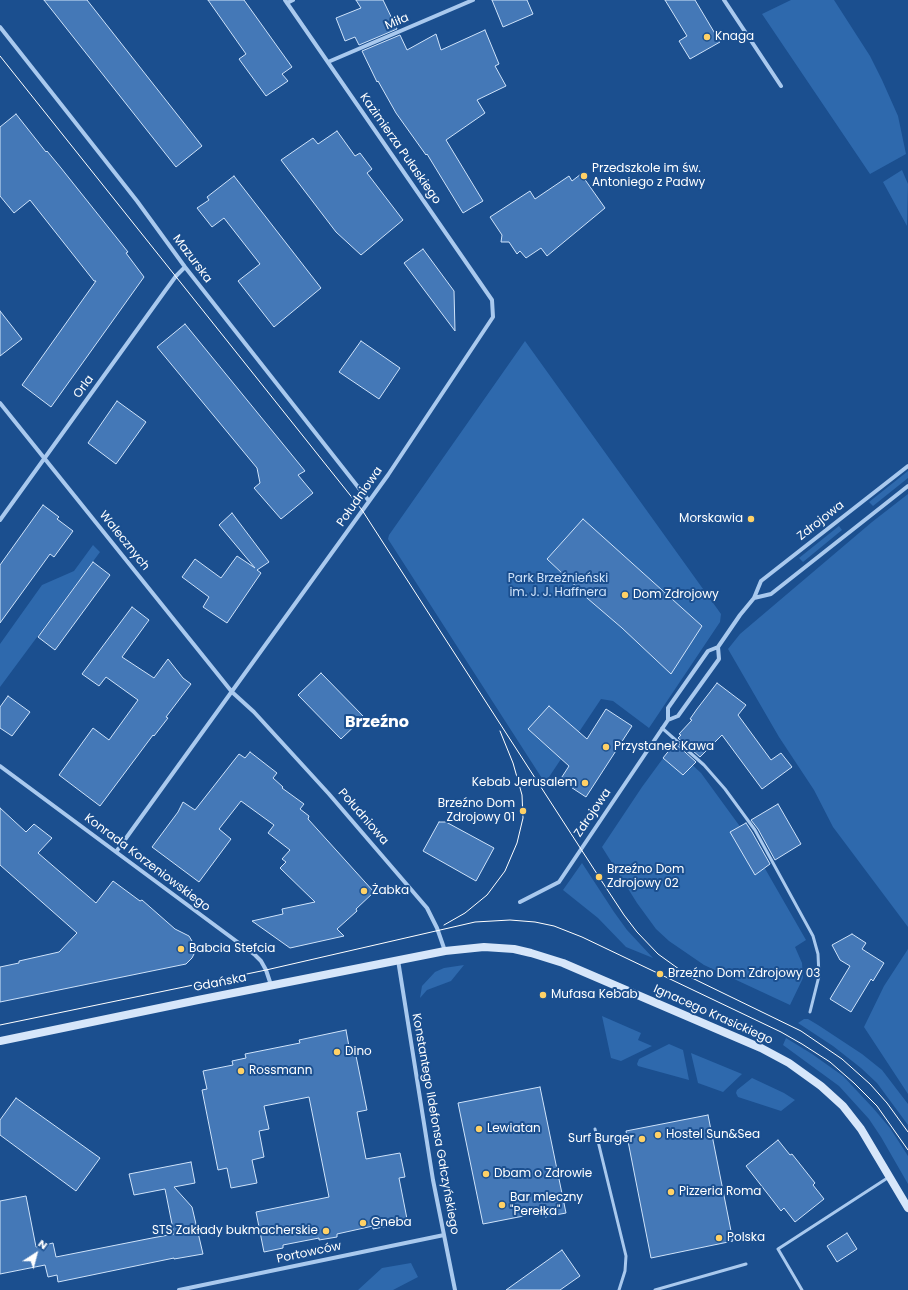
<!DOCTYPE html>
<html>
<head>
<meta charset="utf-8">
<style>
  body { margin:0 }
  #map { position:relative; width:908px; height:1290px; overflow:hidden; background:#1b4f8f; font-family:Poppins,sans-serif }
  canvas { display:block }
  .north { position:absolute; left:16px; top:1234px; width:40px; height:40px; -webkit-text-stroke:3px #1b4f8f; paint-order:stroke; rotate:36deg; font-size:11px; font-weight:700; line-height:16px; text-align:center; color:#fff }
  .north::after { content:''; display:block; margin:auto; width:14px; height:18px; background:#fff; clip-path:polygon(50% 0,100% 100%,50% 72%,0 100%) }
</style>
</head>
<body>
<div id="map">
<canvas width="908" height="1290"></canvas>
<div class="north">N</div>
</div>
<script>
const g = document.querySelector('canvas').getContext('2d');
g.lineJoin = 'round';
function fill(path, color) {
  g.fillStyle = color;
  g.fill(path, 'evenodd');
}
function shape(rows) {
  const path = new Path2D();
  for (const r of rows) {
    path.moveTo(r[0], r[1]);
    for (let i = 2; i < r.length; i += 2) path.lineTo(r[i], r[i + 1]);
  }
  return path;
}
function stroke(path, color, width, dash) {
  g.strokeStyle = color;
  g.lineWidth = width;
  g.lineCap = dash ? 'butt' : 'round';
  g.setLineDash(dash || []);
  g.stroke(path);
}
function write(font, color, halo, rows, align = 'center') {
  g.font = font + ' Poppins,sans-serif';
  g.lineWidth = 4;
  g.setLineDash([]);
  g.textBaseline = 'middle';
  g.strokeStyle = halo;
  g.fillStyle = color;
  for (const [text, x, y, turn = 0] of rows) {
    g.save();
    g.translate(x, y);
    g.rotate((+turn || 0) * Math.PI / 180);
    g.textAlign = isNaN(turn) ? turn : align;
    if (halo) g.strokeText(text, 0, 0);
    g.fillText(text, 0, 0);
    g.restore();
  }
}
fill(shape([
  [791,0,834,0,870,56,882,80,898,116,906,154,870,174,762,14],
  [902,170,908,184,907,226,883,182],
  [525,341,721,614,720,622,649,728,613,701,601,699,545,783,388,539,389,535],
  [908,471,908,478,873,506,869,502],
  [908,494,908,927,833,827,814,790,779,737,728,649,740,634,872,522],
  [839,526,842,530,803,562,799,558],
  [93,545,100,552,0,687,0,644,42,585,74,571],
  [672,746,701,773,744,832,806,940,795,947,802,963,803,978,790,1005,704,965,669,941,656,929,637,903,602,847,642,787],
  [582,863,614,912,627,930,653,958,626,947,598,918,563,890],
  [908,949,908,1094,864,1027,884,986],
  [464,965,451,981,427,990,420,998,422,986,435,972,444,968],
  [602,1016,641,1033,638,1040,652,1046,621,1061,611,1058],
  [804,1019,808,1019,818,1025,862,1054,882,1070,908,1104,908,1125,877,1083,861,1068,833,1046,798,1023],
  [786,1038,812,1054,843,1076,873,1108,890,1128,908,1156,908,1184,881,1137,869,1119,839,1086,783,1045],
  [669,1044,683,1050,689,1080,638,1066,637,1064,639,1059],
  [691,1053,742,1074,723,1092,698,1083],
  [752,1078,784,1093,795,1100,781,1111,738,1097,736,1093,737,1090],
  [411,1263,418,1277,393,1290,358,1290,382,1268]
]), '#2e69ad');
const building = shape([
  [44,0,87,0,202,146,176,167,44,0],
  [208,0,244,0,292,67,282,74,288,81,266,96,239,59,246,54,208,0],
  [356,0,383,0,397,29,359,45,355,37,345,41,336,18,361,8,356,0],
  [492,0,527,0,533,14,503,27,492,0],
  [665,0,695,0,720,42,690,59,679,41,687,36,665,0],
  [485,30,499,64,495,66,506,86,477,100,485,113,446,140,483,201,463,213,427,154,426,155,396,113,378,81,377,82,362,51,400,35,407,50,436,34,441,50,485,30],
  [16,114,46,152,47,151,61,168,128,252,126,253,144,277,51,407,22,385,96,281,94,281,30,200,14,213,0,196,0,127,16,114],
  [337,131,355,156,360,153,372,169,367,173,403,220,361,255,336,232,281,160,313,138,318,144,337,131],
  [581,174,605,208,547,256,541,248,526,258,520,251,517,254,509,242,501,242,502,235,490,217,530,191,535,199,569,176,572,181,581,174],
  [234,176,321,288,274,327,238,281,260,264,224,218,212,227,197,208,209,200,207,197,234,176],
  [423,249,454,291,455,331,404,263,423,249],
  [0,311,22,339,0,356,0,311],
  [185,324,305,471,298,475,313,493,281,519,254,488,260,483,257,468,157,347,185,324],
  [361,341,400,368,379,399,339,372,361,341],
  [117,401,146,422,116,464,88,443,117,401],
  [43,505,59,517,57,519,73,531,54,557,50,554,0,623,0,565,43,505],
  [232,513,269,562,257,570,261,573,227,623,203,607,209,597,182,577,195,559,221,578,237,556,255,568,219,525,232,513],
  [583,519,702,626,671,674,622,628,580,592,581,591,547,559,583,519],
  [93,562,110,575,55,650,38,637,93,562],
  [132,607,149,620,122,657,154,678,168,659,183,678,191,684,166,717,168,718,154,736,153,735,100,806,59,775,93,728,109,740,138,700,106,677,99,686,82,674,132,607],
  [321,673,364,717,341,739,298,695,321,673],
  [717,683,746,705,738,715,771,760,781,753,792,767,762,789,722,735,700,757,678,738,681,735,679,734,692,720,690,719,697,709,717,683],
  [8,696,30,712,12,736,0,728,0,707,8,696],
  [549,706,587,739,606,709,632,726,586,797,560,780,569,766,528,729,549,706],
  [675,743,696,762,683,775,663,758,675,743],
  [250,752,277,773,273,778,283,787,282,788,304,804,300,809,309,816,308,819,374,892,356,909,357,911,337,929,344,936,290,948,252,921,283,914,282,909,315,902,280,868,286,862,282,859,290,850,268,833,274,825,241,801,219,829,231,839,199,882,152,847,178,812,183,802,195,810,239,754,245,758,250,752],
  [778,804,801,844,775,860,758,829,751,820,778,804],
  [0,808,26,832,34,824,52,838,38,853,96,903,113,881,140,901,142,900,175,929,189,936,195,946,195,952,192,958,186,964,0,1002,0,967,19,963,19,961,59,952,77,933,0,865,0,808],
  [439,822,446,822,494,848,476,881,423,851,439,822],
  [746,823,752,832,770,864,755,875,730,832,746,823],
  [852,934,866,943,862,949,884,963,873,981,871,979,851,1012,830,999,850,966,840,960,832,945,852,934],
  [346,1030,350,1052,355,1051,367,1110,357,1112,366,1159,400,1153,405,1177,399,1178,407,1219,393,1222,393,1225,373,1229,373,1226,337,1234,337,1237,319,1240,319,1238,283,1245,283,1248,264,1252,256,1212,329,1197,309,1097,264,1106,269,1129,259,1131,264,1157,252,1160,257,1183,231,1188,227,1168,218,1170,202,1090,207,1089,203,1071,233,1065,232,1061,246,1058,245,1054,300,1043,299,1040,346,1030],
  [540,1087,566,1213,545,1217,544,1212,483,1224,458,1103,540,1087],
  [16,1098,100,1158,76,1191,0,1135,0,1120,16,1098],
  [708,1115,733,1241,651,1258,626,1131,708,1115],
  [778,1140,790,1155,792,1154,815,1183,813,1185,824,1199,795,1222,784,1208,781,1211,746,1166,778,1140],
  [191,1162,195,1183,174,1187,192,1207,203,1254,174,1259,174,1258,58,1282,57,1275,48,1277,45,1265,0,1274,0,1201,26,1196,36,1247,53,1243,56,1257,152,1238,174,1234,165,1189,134,1195,129,1174,191,1162],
  [847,1233,857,1249,837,1262,827,1246,847,1233],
  [562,1250,580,1276,560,1290,506,1290,562,1250]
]);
fill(building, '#4478b7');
stroke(building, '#cfe3fa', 1);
stroke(shape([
  [662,728,704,765,725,789,755,830,813,936,818,954,819,976,810,1012],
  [595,1129,626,1256,625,1271,619,1290],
  [655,1290,746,1264],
  [802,1290,778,1249,889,1177]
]), '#a9c9ee', 3);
stroke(shape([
  [724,0,781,86],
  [287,3,293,0],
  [0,27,71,117,137,201,185,267,369,501],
  [328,62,473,0],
  [0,403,232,692,254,712,329,794,427,908,437,928,445,951],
  [0,520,165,291,176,276,185,267],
  [754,598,771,594,908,486],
  [668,720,668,708,708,651,718,647,740,615,754,598,761,581,908,466],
  [0,766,255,955,261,961,266,970,271,985],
  [116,852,388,475,493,317,492,300,285,0],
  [520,902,559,882,668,720,678,716,719,659,718,647],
  [398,960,433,1180,455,1290],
  [179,1290,444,1235]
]), '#a9c9ee', 4);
stroke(shape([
  [0,1041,198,1000,445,951,484,947,514,949,531,953,563,963,761,1048,789,1063,821,1086,843,1106,861,1129,908,1208]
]), '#d6e6fa', 8);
stroke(shape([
  [0,56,362,510,599,877,624,915,637,932,658,954,690,977,801,1031,842,1059,870,1084,887,1103,908,1132],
  [444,925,465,913,487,895,505,871,517,843,523,818,522,795,513,763,500,731],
  [0,1025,266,970,475,922,510,920,535,922,554,926,582,937,781,1032,802,1044,830,1062,854,1083,877,1106,908,1150]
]), '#fff', 1);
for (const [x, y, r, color] of [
  [707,37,4,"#ffd166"],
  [584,176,4,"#ffd166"],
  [751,519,4,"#ffd166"],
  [625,595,4,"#ffd166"],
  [606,747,4,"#ffd166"],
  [585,783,4,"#ffd166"],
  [523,811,4,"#ffd166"],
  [599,877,4,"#ffd166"],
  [364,891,4,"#ffd166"],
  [181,949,4,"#ffd166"],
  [660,974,4,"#ffd166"],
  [543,995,4,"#ffd166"],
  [337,1052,4,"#ffd166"],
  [241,1071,4,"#ffd166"],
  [479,1129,4,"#ffd166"],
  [658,1135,4,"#ffd166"],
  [642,1139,4,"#ffd166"],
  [486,1174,4,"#ffd166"],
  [671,1192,4,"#ffd166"],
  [502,1205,4,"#ffd166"],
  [363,1223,4,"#ffd166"],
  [326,1231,4,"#ffd166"],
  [719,1238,4,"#ffd166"]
]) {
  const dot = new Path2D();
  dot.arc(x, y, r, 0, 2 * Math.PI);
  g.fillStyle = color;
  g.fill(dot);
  stroke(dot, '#1b4f8f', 1.5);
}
write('12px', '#fff', '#1b4f8f', [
  ["Miła",397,22,-23],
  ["Kazimierza Pułaskiego",400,149,55],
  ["Mazurska",192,259,53],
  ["Orla",84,387,-54],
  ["Południowa",360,497,-55],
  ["Zdrojowa",821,521,-38],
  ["Walecznych",124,541,51],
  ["Zdrojowa",593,813,-56],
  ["Południowa",363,817,49],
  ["Konrada Korzeniowskiego",147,863,37],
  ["Gdańska",220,983,-11],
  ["Ignacego Krasickiego",713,1015,24],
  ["Konstantego Ildefonsa Gałczyńskiego",435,1124,80],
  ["Portowców",309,1253,-12]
]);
write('12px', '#fff', '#1b4f8f', [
  ["Knaga",715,37],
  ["Przedszkole im św.",592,169],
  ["Antoniego z Padwy",592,183],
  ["Morskawia",743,519,"right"],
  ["Dom Zdrojowy",633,595],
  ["Przystanek Kawa",614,747],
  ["Kebab Jerusalem",577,783,"right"],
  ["Brzeźno Dom",515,804,"right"],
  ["Zdrojowy 01",515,818,"right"],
  ["Brzeźno Dom",607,870],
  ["Zdrojowy 02",607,884],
  ["Żabka",372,891],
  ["Babcia Stefcia",189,949],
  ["Brzeźno Dom Zdrojowy 03",668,974],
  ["Mufasa Kebab",551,995],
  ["Dino",345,1052],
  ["Rossmann",249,1071],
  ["Lewiatan",487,1129],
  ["Hostel Sun&Sea",666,1135],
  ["Surf Burger",634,1139,"right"],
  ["Dbam o Zdrowie",494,1174],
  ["Pizzeria Roma",679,1192],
  ["Bar mleczny",510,1198],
  ["\"Perełka\"",510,1212],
  ["Gneba",371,1223],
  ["STS Zakłady bukmacherskie",318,1231,"right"],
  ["Polska",727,1238]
], 'left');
write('12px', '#cfe3fa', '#1b4f8f', [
  ["Park Brzeźnieński",558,579],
  ["im. J. J. Haffnera",558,593]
]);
write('bold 16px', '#fff', '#1b4f8f', [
  ["Brzeźno",377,723]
]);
</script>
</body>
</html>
